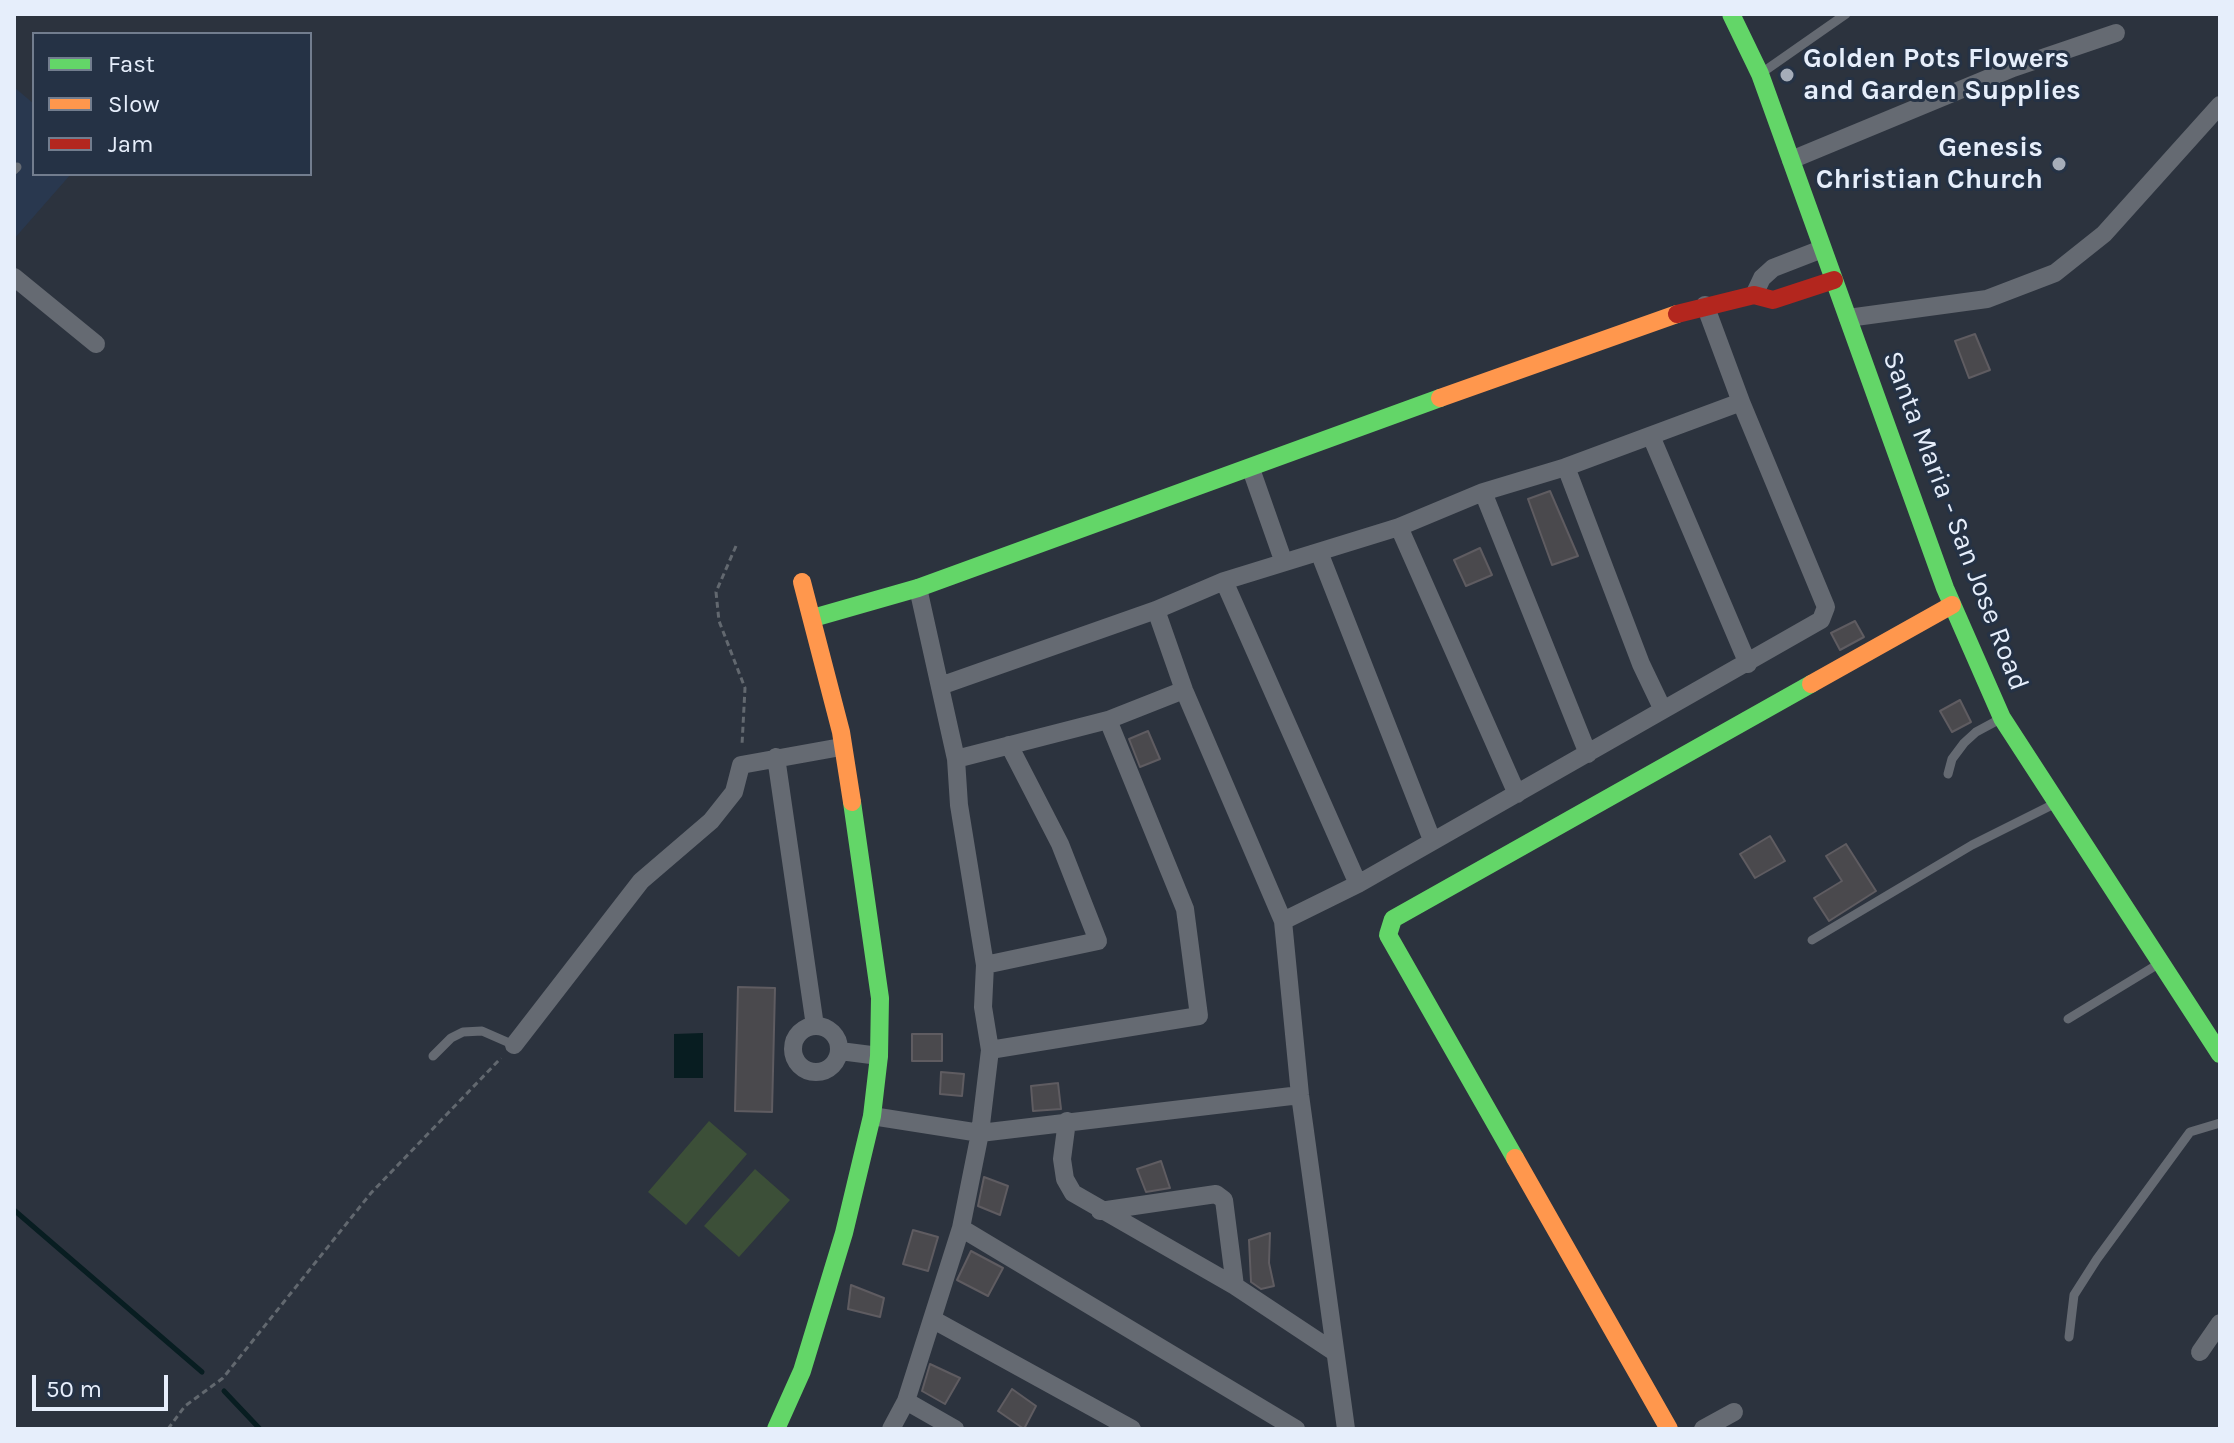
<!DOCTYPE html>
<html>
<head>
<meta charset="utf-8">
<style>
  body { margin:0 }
  #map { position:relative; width:2234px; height:1443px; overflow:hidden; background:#2c333e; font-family:Karla,sans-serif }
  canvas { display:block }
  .frame { position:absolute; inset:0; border:16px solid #e6eefb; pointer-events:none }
  .legend { position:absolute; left:32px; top:32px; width:280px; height:144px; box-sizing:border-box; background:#253245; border:2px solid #727d8e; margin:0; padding:10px 14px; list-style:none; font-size:24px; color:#e6eefb }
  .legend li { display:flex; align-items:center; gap:16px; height:40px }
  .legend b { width:40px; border:2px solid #727d8e }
  .scale { position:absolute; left:32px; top:1375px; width:136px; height:36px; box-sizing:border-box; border:4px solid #e6eefb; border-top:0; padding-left:10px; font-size:24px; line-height:28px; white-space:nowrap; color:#e6eefb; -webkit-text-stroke:6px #253245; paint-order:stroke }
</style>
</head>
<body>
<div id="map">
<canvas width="2234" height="1443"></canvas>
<div class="frame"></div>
<ul class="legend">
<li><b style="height:10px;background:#63d668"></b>Fast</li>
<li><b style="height:10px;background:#ff974d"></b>Slow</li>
<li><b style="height:10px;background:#b3261e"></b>Jam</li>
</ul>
<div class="scale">50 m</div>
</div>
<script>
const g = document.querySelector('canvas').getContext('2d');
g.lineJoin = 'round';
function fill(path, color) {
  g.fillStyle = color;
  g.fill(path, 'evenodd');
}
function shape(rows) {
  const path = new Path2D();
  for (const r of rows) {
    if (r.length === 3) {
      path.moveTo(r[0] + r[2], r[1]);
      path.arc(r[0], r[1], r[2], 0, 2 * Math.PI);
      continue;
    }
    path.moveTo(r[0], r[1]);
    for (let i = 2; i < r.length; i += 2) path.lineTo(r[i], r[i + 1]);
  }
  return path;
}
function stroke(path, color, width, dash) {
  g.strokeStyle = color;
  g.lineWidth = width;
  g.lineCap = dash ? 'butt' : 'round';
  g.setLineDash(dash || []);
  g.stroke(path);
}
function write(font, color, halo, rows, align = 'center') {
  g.font = font + ' Karla,sans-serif';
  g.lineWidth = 6;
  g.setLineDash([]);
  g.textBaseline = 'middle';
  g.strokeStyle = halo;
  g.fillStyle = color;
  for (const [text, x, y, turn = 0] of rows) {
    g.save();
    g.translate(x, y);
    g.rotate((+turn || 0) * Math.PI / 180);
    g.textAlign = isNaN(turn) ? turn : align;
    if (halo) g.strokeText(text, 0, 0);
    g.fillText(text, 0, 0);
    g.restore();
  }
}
fill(shape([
  [14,87,34,104,34,174,71,174,14,239]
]), '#29384f');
fill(shape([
  [709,1121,747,1154,686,1225,648,1192],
  [755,1169,790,1200,739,1257,704,1226]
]), '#3c4f38');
fill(shape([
  [703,1033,703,1078,674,1078,674,1034]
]), '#081d21');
stroke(shape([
  [14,1210,202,1372],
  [224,1391,260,1429]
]), '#081d21', 5);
const building = shape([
  [1975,334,1990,370,1969,378,1955,341,1975,334],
  [1550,491,1578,556,1552,565,1528,499,1550,491],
  [1480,548,1492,575,1466,586,1454,560,1480,548],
  [1855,621,1864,637,1840,650,1831,633,1855,621],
  [1960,700,1971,722,1952,732,1940,711,1960,700],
  [1148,731,1160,759,1140,767,1129,739,1148,731],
  [1770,836,1785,861,1755,878,1740,854,1770,836],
  [1846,844,1876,891,1829,921,1814,898,1842,881,1826,856,1846,844],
  [738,987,775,988,772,1112,735,1111,738,987],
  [912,1034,942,1034,942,1061,912,1061,912,1034],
  [941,1072,964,1074,962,1096,940,1094,941,1072],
  [1058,1083,1061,1109,1033,1111,1031,1086,1058,1083],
  [1161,1161,1170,1188,1146,1192,1137,1169,1161,1161],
  [984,1177,1008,1186,1000,1215,978,1206,984,1177],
  [913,1230,938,1237,928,1271,903,1264,913,1230],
  [1270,1233,1269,1263,1274,1286,1261,1289,1251,1282,1249,1240,1270,1233],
  [971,1251,1003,1268,988,1296,957,1280,971,1251],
  [851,1285,884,1298,880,1317,848,1309,851,1285],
  [930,1364,960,1378,945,1404,922,1391,930,1364],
  [1012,1389,1036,1406,1024,1429,998,1411,1012,1389]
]);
fill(building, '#4a494d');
stroke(building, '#5f5c61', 2);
stroke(shape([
  [736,546,716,592,719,621,745,688,742,745],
  [168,1429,185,1406,223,1378,371,1193,501,1058]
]), '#62686f', 3, [6, 4]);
stroke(shape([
  [1763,72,1846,14],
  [14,170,17,167],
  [1948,774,1952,759,1964,743,1976,732,2002,718],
  [1812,940,1972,845,2056,803],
  [2068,1019,2160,963],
  [433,1056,451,1038,463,1032,482,1031,514,1045],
  [2069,1337,2074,1295,2097,1259,2190,1132,2220,1123]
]), '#656a72', 9);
stroke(shape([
  [1791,160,2013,68,2116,33],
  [14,277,96,344],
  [1754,295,1762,278,1773,268,1822,249],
  [1848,318,1987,299,2055,273,2104,234,2220,105],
  [1651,436,1748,664],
  [1251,469,1283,560],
  [1483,492,1588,754],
  [1399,527,1517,794],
  [1319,552,1432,840],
  [1224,581,1358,884],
  [1156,610,1184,690,1283,921,1300,1095,1346,1429],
  [943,685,1156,610,1224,581,1399,527,1483,492,1566,467,1741,402,1705,305],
  [1663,710,1821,620,1826,607,1741,402],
  [776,757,815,1026],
  [956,759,1108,720,1184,690],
  [1283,921,1358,884,1663,710,1641,664,1566,467],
  [985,965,1098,941,1060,844,1009,745],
  [816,1049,23],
  [514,1045,641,881,711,821,734,792,741,765,841,747],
  [990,1050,1199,1016,1185,909,1108,720],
  [840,1051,879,1056],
  [872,1116,980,1133,1300,1095],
  [1067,1121,1062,1159,1065,1179,1073,1193,1235,1286,1333,1351],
  [1100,1211,1216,1194,1224,1200,1235,1286],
  [961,1228,1296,1429],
  [932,1319,1132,1429],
  [2200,1352,2220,1323],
  [906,1401,955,1429],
  [891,1429,906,1401,961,1228,980,1133,990,1050,983,1007,985,965,959,805,956,759,918,588],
  [1703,1429,1734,1412]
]), '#656a72', 18);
stroke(shape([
  [1731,14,1760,74,1945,588,2002,718,2220,1054],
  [813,618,918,588,1440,398],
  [1515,1158,1388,935,1393,919,1811,684],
  [776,1429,802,1371,844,1233,872,1116,879,1056,880,998,852,802]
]), '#63d668', 18);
stroke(shape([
  [1440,398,1677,314],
  [802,582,841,732,852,802],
  [1811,684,1952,605],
  [1515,1158,1669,1429]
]), '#ff974d', 18);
stroke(shape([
  [1677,314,1754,295,1773,300,1834,280]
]), '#b3261e', 18);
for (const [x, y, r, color] of [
  [1787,75,8,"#a5adb9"],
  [2059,164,8,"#a5adb9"]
]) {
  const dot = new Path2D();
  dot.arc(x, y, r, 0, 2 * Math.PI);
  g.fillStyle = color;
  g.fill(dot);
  stroke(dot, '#253245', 3);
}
write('bold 28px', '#e6eefb', '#253245', [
  ["Golden Pots Flowers",1803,59],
  ["and Garden Supplies",1803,91],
  ["Genesis",2043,148,"right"],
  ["Christian Church",2043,180,"right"]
], 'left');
write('28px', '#e6eefb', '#253245', [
  ["Santa Maria - San Jose Road",1955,521,69]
]);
</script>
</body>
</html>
